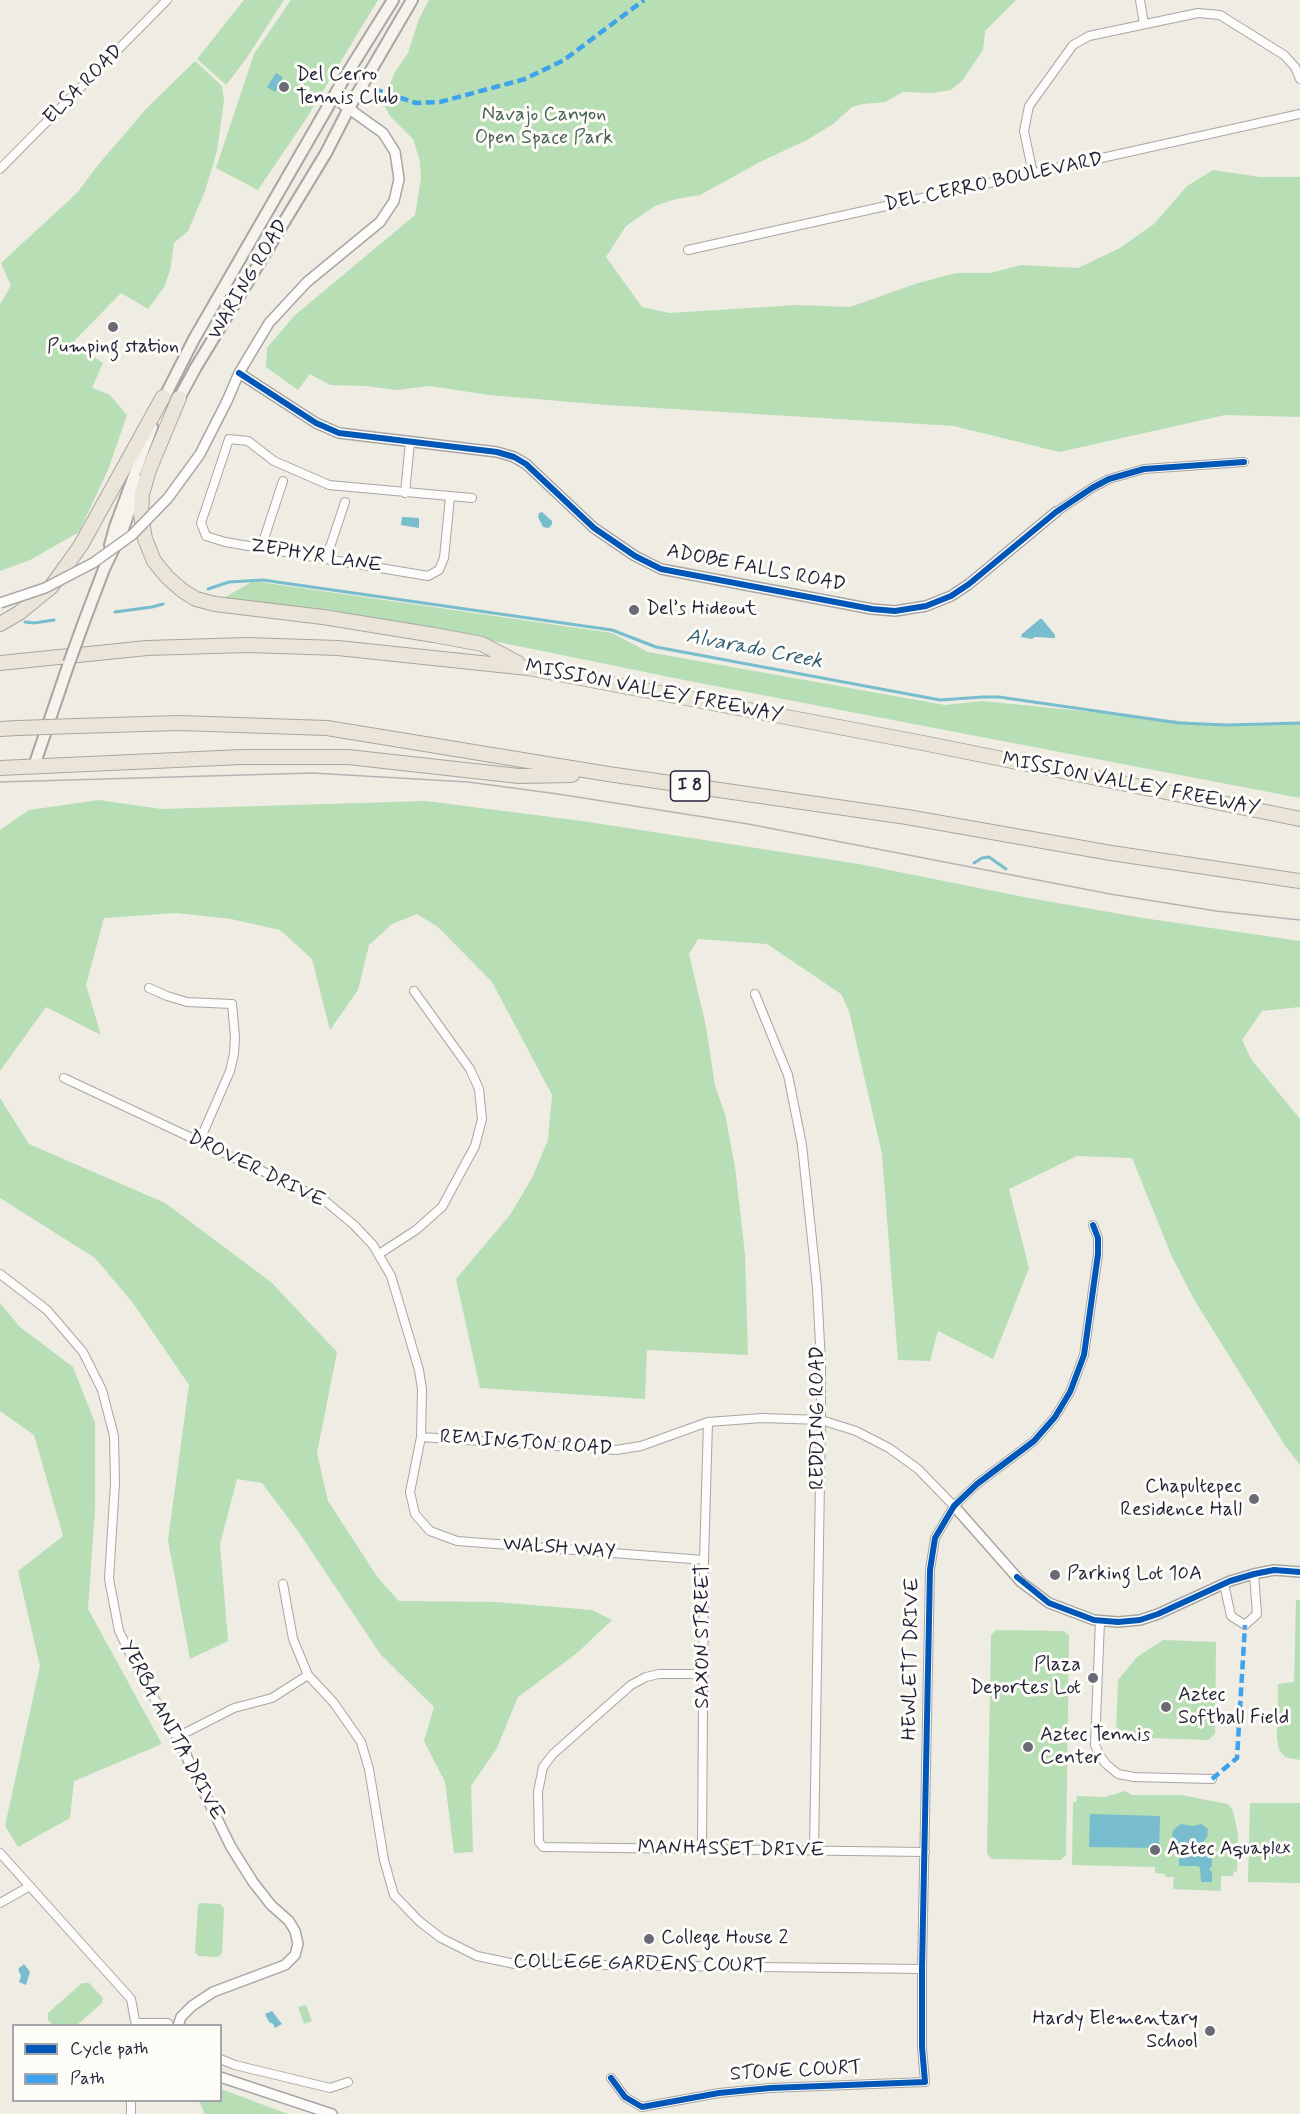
<!DOCTYPE html>
<html>
<head>
<meta charset="utf-8">
<style>
  body { margin:0 }
  #map { position:relative; width:1300px; height:2114px; overflow:hidden; background:#efece3; font-family:Mynerve,sans-serif }
  canvas { display:block }
  .legend { position:absolute; left:12px; top:2024px; width:210px; height:78px; box-sizing:border-box; background:#fdfcf7; border:2px solid #a5a5ac; margin:0; padding:8px 10px; list-style:none; font-size:18px; color:#22223b }
  .legend li { display:flex; align-items:center; gap:12px; height:30px }
  .legend b { width:30px; border:2px solid #a5a5ac }
</style>
</head>
<body>
<div id="map">
<canvas width="1300" height="2114"></canvas>
<ul class="legend">
<li><b style="height:8px;background:#0057b8"></b>Cycle path</li>
<li><b style="height:8px;background:#3ea2ec"></b>Path</li>
</ul>
</div>
<script>
const g = document.querySelector('canvas').getContext('2d');
g.lineJoin = 'round';
function fill(path, color) {
  g.fillStyle = color;
  g.fill(path, 'evenodd');
}
function shape(rows) {
  const path = new Path2D();
  for (const r of rows) {
    path.moveTo(r[0], r[1]);
    for (let i = 2; i < r.length; i += 2) path.lineTo(r[i], r[i + 1]);
  }
  return path;
}
function stroke(path, color, width, dash) {
  g.strokeStyle = color;
  g.lineWidth = width;
  g.lineCap = dash ? 'butt' : 'round';
  g.setLineDash(dash || []);
  g.stroke(path);
}
function write(font, color, halo, rows, align = 'center') {
  g.font = font + ' Mynerve,sans-serif';
  g.lineWidth = 6;
  g.setLineDash([]);
  g.textBaseline = 'middle';
  g.strokeStyle = halo;
  g.fillStyle = color;
  for (const [text, x, y, turn = 0] of rows) {
    g.save();
    g.translate(x, y);
    g.rotate((+turn || 0) * Math.PI / 180);
    g.textAlign = isNaN(turn) ? turn : align;
    if (halo) g.strokeText(text, 0, 0);
    g.fillText(text, 0, 0);
    g.restore();
  }
}
fill(shape([
  [244,0,284,0,246,59,226,85,197,59],
  [291,0,378,0,306,119,258,190,216,168,254,54],
  [429,0,1016,0,985,31,983,50,962,81,951,90,932,93,903,92,885,102,863,104,852,107,833,124,807,140,762,161,700,195,676,199,655,206,626,226,606,257,642,307,669,313,798,305,850,307,915,284,956,273,990,273,1022,265,1078,268,1120,248,1154,224,1187,186,1213,170,1260,177,1300,177,1300,417,1225,415,1059,452,954,426,607,405,489,395,430,386,397,390,366,386,330,385,310,374,298,390,266,367,267,348,294,316,415,215,421,179,420,161,413,139,390,116,382,102,395,72,408,53,419,19],
  [195,61,222,86,224,100,217,151,205,191,188,231,174,243,170,271,164,287,148,309,121,293,76,339,74,344,103,363,92,388,110,395,127,415,108,470,79,532,30,560,0,571,0,304,11,286,1,263,77,193,98,165,147,108],
  [253,581,612,633,648,652,945,705,983,701,1210,724,1300,724,1300,798,689,681,415,625,330,610,224,598],
  [99,800,161,809,426,801,582,821,859,864,1029,898,1143,918,1300,941,1300,1007,1262,1011,1242,1040,1251,1059,1300,1119,1300,1465,1284,1444,1195,1301,1172,1257,1132,1158,1077,1156,1009,1189,1029,1268,993,1359,938,1331,930,1361,898,1360,882,1154,849,1011,841,994,767,944,698,939,689,954,706,1026,715,1086,725,1114,735,1167,745,1254,748,1355,647,1350,645,1399,480,1388,456,1279,510,1215,532,1178,548,1140,552,1095,492,982,438,927,417,914,392,924,369,945,358,990,330,1030,312,959,280,930,231,919,176,913,104,918,86,985,101,1035,46,1007,0,1071,0,830,29,810],
  [0,1098,29,1144,165,1203,271,1282,337,1352,317,1453,328,1501,378,1578,399,1601,496,1602,592,1610,612,1620,577,1653,518,1697,497,1748,471,1786,473,1852,454,1853,445,1782,424,1741,434,1707,381,1655,298,1531,262,1483,237,1479,220,1544,228,1641,190,1659,168,1540,189,1385,133,1303,95,1258,0,1198],
  [0,1303,20,1327,73,1367,95,1423,95,1509,88,1609,162,1744,74,1781,70,1818,18,1847,5,1826,40,1666,18,1571,63,1536,34,1435,0,1411],
  [1296,1600,1300,1600,1300,1760,1285,1757,1279,1750,1277,1738,1278,1684,1294,1682],
  [996,1630,1064,1631,1069,1636,1066,1855,1061,1860,992,1859,987,1854,991,1635],
  [1163,1640,1216,1642,1215,1733,1209,1740,1116,1737,1118,1680,1137,1657],
  [1125,1791,1132,1795,1181,1795,1228,1804,1233,1811,1238,1834,1237,1872,1234,1871,1233,1876,1221,1876,1221,1891,1173,1889,1174,1877,1165,1877,1165,1874,1155,1873,1155,1867,1072,1865,1073,1802,1076,1802,1077,1796,1105,1797],
  [1250,1803,1300,1803,1300,1883,1248,1882],
  [200,1903,220,1904,224,1908,222,1953,218,1957,198,1956,195,1952,198,1906],
  [82,1983,89,1983,103,1998,102,2003,77,2025,53,2025,48,2020,48,2013],
  [306,2005,312,2021,304,2024,298,2007],
  [221,2089,288,2114,205,2114,199,2101,220,2100]
]), '#b7deb4');
fill(shape([
  [276,73,283,77,275,92,267,87],
  [542,512,552,521,552,524,549,528,543,527,538,517,539,513],
  [402,517,419,518,419,528,401,525],
  [1040,619,1042,619,1055,635,1055,638,1035,637,1032,639,1021,637,1022,634],
  [1090,1814,1160,1816,1159,1848,1089,1847],
  [1181,1824,1192,1826,1201,1824,1208,1829,1207,1837,1201,1845,1196,1846,1194,1849,1212,1851,1212,1866,1209,1869,1212,1872,1212,1882,1201,1882,1200,1868,1198,1866,1179,1866,1179,1851,1181,1850,1181,1846,1176,1843,1172,1835,1174,1829],
  [24,1964,30,1972,26,1985,19,1982,21,1976,18,1969],
  [272,2011,282,2024,275,2028,273,2024,269,2022,265,2014]
]), '#77bdcd');
stroke(shape([
  [208,589,229,582,263,580,584,626,612,630,656,647,940,700,983,697,999,697,1179,723,1228,725,1300,723],
  [115,612,152,607,163,604],
  [25,622,34,623,54,620],
  [974,863,982,858,989,857,1006,869]
]), '#77bdcd', 3);
const minor = shape([
  [1140,0,1144,24],
  [0,169,167,0],
  [1033,174,1024,131,1029,106,1073,45,1089,36,1198,13,1220,15,1284,55,1295,67,1300,79],
  [688,250,1300,114],
  [405,493,410,442],
  [450,497,444,558,439,570,428,576,225,542,206,536,201,523,229,439,248,441,274,461,329,485,472,498],
  [1056,512,1092,488,1109,479,1144,469,1244,462],
  [261,548,283,481],
  [326,559,345,502],
  [149,988,167,996,187,1002,232,1004,235,1037,234,1054,230,1071,199,1142],
  [755,994,788,1075,802,1145,817,1287,821,1363,821,1420,814,1851],
  [64,1078,324,1200,354,1225,373,1245,391,1276,419,1370,422,1389,421,1437,410,1492,415,1514,430,1531,457,1541,704,1560],
  [379,1254,416,1230,442,1207,475,1146,482,1119,479,1089,470,1069,414,991],
  [0,1274,47,1310,83,1352,102,1390,114,1436,115,1483,109,1579,119,1631,140,1674,177,1737,234,1708,272,1698,308,1675],
  [421,1437,616,1450,641,1446,708,1422,762,1418,821,1420,856,1431,889,1448,918,1469,954,1506],
  [283,1584,293,1639,308,1675,334,1703,361,1742,369,1769,384,1860,394,1895,419,1921,441,1938,477,1956,515,1964,922,1969],
  [1224,1584,1231,1616,1245,1625,1257,1614,1254,1574],
  [1100,1621,1095,1745,1100,1756,1106,1764,1118,1774,1134,1777,1212,1779],
  [704,1674,659,1674,646,1677,631,1685,553,1754,543,1767,538,1792,539,1842,543,1847,925,1852],
  [702,1850,704,1560,708,1422],
  [0,1853,131,1999,136,2026],
  [0,1903,30,1886],
  [136,2023,168,2023,169,2026],
  [220,2059,235,2065,330,2088,348,2082],
  [611,2078,625,2097,642,2107,719,2093,770,2088,925,2082,922,2047,922,1969,930,1570,935,1538,954,1506,977,1484,1034,1441,1055,1417,1070,1392,1084,1355,1098,1254,1098,1238,1093,1225],
  [131,2114,131,2100]
]);
const tertiary = shape([
  [239,373,316,423,339,433,497,452,514,457,526,464,594,528,635,556,661,569,872,609,895,611,926,606,951,596,969,584,1056,512],
  [227,401,239,373,269,323,307,282,380,222,394,201,399,179,395,152,383,133,334,98],
  [954,1506,1021,1582,1049,1603,1094,1620,1118,1622,1140,1620,1158,1614,1230,1581,1254,1574,1274,1570,1300,1572],
  [177,1737,231,1847,253,1882,271,1905,289,1921,295,1931,298,1944,295,1955,285,1965,213,1992,192,2006,181,2017,178,2026],
  [220,2077,332,2114]
]);
const secondary = shape([
  [161,404,194,339,345,77,393,0],
  [176,404,196,367,326,153,349,108,412,0],
  [110,545,115,527,152,427],
  [85,619,104,569,123,529,140,481],
  [34,766,69,663]
]);
const motorway = shape([
  [179,398,149,470,142,494,141,515,145,539,154,561,167,577,183,591,196,599,215,604,323,617,434,635,482,644,518,663],
  [0,624,19,613,51,587,64,569,81,545,163,397],
  [0,663,147,648,247,645,338,648,528,668,918,742,1300,819],
  [76,726,179,723,327,728,608,774,907,817,1111,853,1300,881],
  [0,729,18,728],
  [0,768,242,757,348,757,519,776,572,775]
]);
stroke(minor, '#a8a6a4', 10);
stroke(tertiary, '#a8a6a4', 12);
stroke(secondary, '#a8a6a4', 14);
stroke(motorway, '#a8a6a4', 16);
stroke(minor, '#fdfcfb', 8);
stroke(tertiary, '#fdfcfb', 9);
stroke(secondary, '#f6f2ec', 10);
stroke(motorway, '#ebe4d8', 14);
stroke(shape([
  [0,782,312,773,468,782,558,794,748,824,1110,894,1216,911,1300,920]
]), '#b4b4b6', 1.5);
const tertiaryBridge = shape([
  [0,603,45,588,93,563,132,535,168,498,200,454,227,401]
]);
const secondaryBridge = shape([
  [69,663,85,619]
]);
const motorwayBridge = shape([
  [18,728,76,726]
]);
stroke(tertiaryBridge, '#a8a6a4', 12, []);
stroke(secondaryBridge, '#a8a6a4', 14, []);
stroke(motorwayBridge, '#a8a6a4', 16, []);
stroke(tertiaryBridge, '#fdfcfb', 9);
stroke(secondaryBridge, '#f6f2ec', 10);
stroke(motorwayBridge, '#ebe4d8', 14);
stroke(shape([
  [374,89,416,103,440,102,525,79,564,60,644,0],
  [1212,1779,1237,1758,1245,1625]
]), '#3ea2ec', 4.5, [9, 4.5]);
stroke(shape([
  [239,373,316,423,339,433,497,452,514,457,526,464,594,528,635,556,661,569,872,609,895,611,926,606,951,596,969,584,1056,512,1092,488,1109,479,1144,469,1244,462],
  [1017,1577,1049,1603,1094,1620,1118,1622,1140,1620,1158,1614,1230,1581,1254,1574,1274,1570,1300,1572],
  [611,2078,625,2097,642,2107,719,2093,770,2088,925,2082,922,2047,922,1969,930,1570,935,1538,954,1506,977,1484,1034,1441,1055,1417,1070,1392,1084,1355,1098,1254,1098,1238,1093,1225]
]), '#0057b8', 6);
for (const [x, y, r, color] of [
  [284,87,6,"#6a6976"],
  [113,327,6,"#6a6976"],
  [634,610,6,"#6a6976"],
  [1254,1499,6,"#6a6976"],
  [1055,1575,6,"#6a6976"],
  [1093,1678,6,"#6a6976"],
  [1166,1707,6,"#6a6976"],
  [1028,1747,6,"#6a6976"],
  [1155,1850,6,"#6a6976"],
  [649,1939,6,"#6a6976"],
  [1210,2031,6,"#6a6976"]
]) {
  const dot = new Path2D();
  dot.arc(x, y, r, 0, 2 * Math.PI);
  g.fillStyle = color;
  g.fill(dot);
  stroke(dot, '#fdfcf7', 2);
}
for (const [x, y, w] of [
  [690,786,39]
]) {
  const box = new Path2D();
  box.roundRect(x - w / 2, y - 15, w, 30, 4.5);
  g.fillStyle = '#fdfcf7';
  g.fill(box);
  stroke(box, '#22223b', 1.5);
}
write('bold 18px', '#22223b', null, [
  ["I 8",690,786]
]);
write('20px', '#22223b', '#fdfcf7', [
  ["Del Cerro",296,76],
  ["Tennis Club",296,99],
  ["Pumping station",113,348,"center"],
  ["Del’s Hideout",646,610],
  ["Chapultepec",1242,1488,"right"],
  ["Residence Hall",1242,1511,"right"],
  ["Parking Lot 10A",1067,1575],
  ["Plaza",1081,1666,"right"],
  ["Deportes Lot",1081,1689,"right"],
  ["Aztec",1178,1696],
  ["Softball Field",1178,1719],
  ["Aztec Tennis",1040,1736],
  ["Center",1040,1759],
  ["Aztec Aquaplex",1167,1850],
  ["College House 2",661,1939],
  ["Hardy Elementary",1198,2020,"right"],
  ["School",1198,2043,"right"]
], 'left');
write('20px', '#22223b', '#fdfcf7', [
  ["ELSA ROAD",84,85,-45],
  ["DEL CERRO BOULEVARD",994,183,-12],
  ["WARING ROAD",249,280,-59],
  ["ZEPHYR LANE",316,557,9],
  ["ADOBE FALLS ROAD",756,569,11],
  ["MISSION VALLEY FREEWAY",654,692,11],
  ["MISSION VALLEY FREEWAY",1131,785,11],
  ["DROVER DRIVE",256,1170,26],
  ["REDDING ROAD",819,1418,-90],
  ["REMINGTON ROAD",526,1444,4],
  ["WALSH WAY",559,1549,4],
  ["SAXON STREET",704,1636,-90],
  ["HEWLETT DRIVE",912,1659,-89],
  ["YERBA ANITA DRIVE",171,1731,62],
  ["MANHASSET DRIVE",731,1850,1],
  ["COLLEGE GARDENS COURT",640,1965,1],
  ["STONE COURT",796,2072,-3]
]);
write('20px', '#466058', '#fdfcf7', [
  ["Navajo Canyon",544,116],
  ["Open Space Park",544,139]
]);
write('italic 21px', '#315f78', '#fdfcf7', [
  ["Alvarado Creek",754,650,11]
]);
</script>
</body>
</html>
